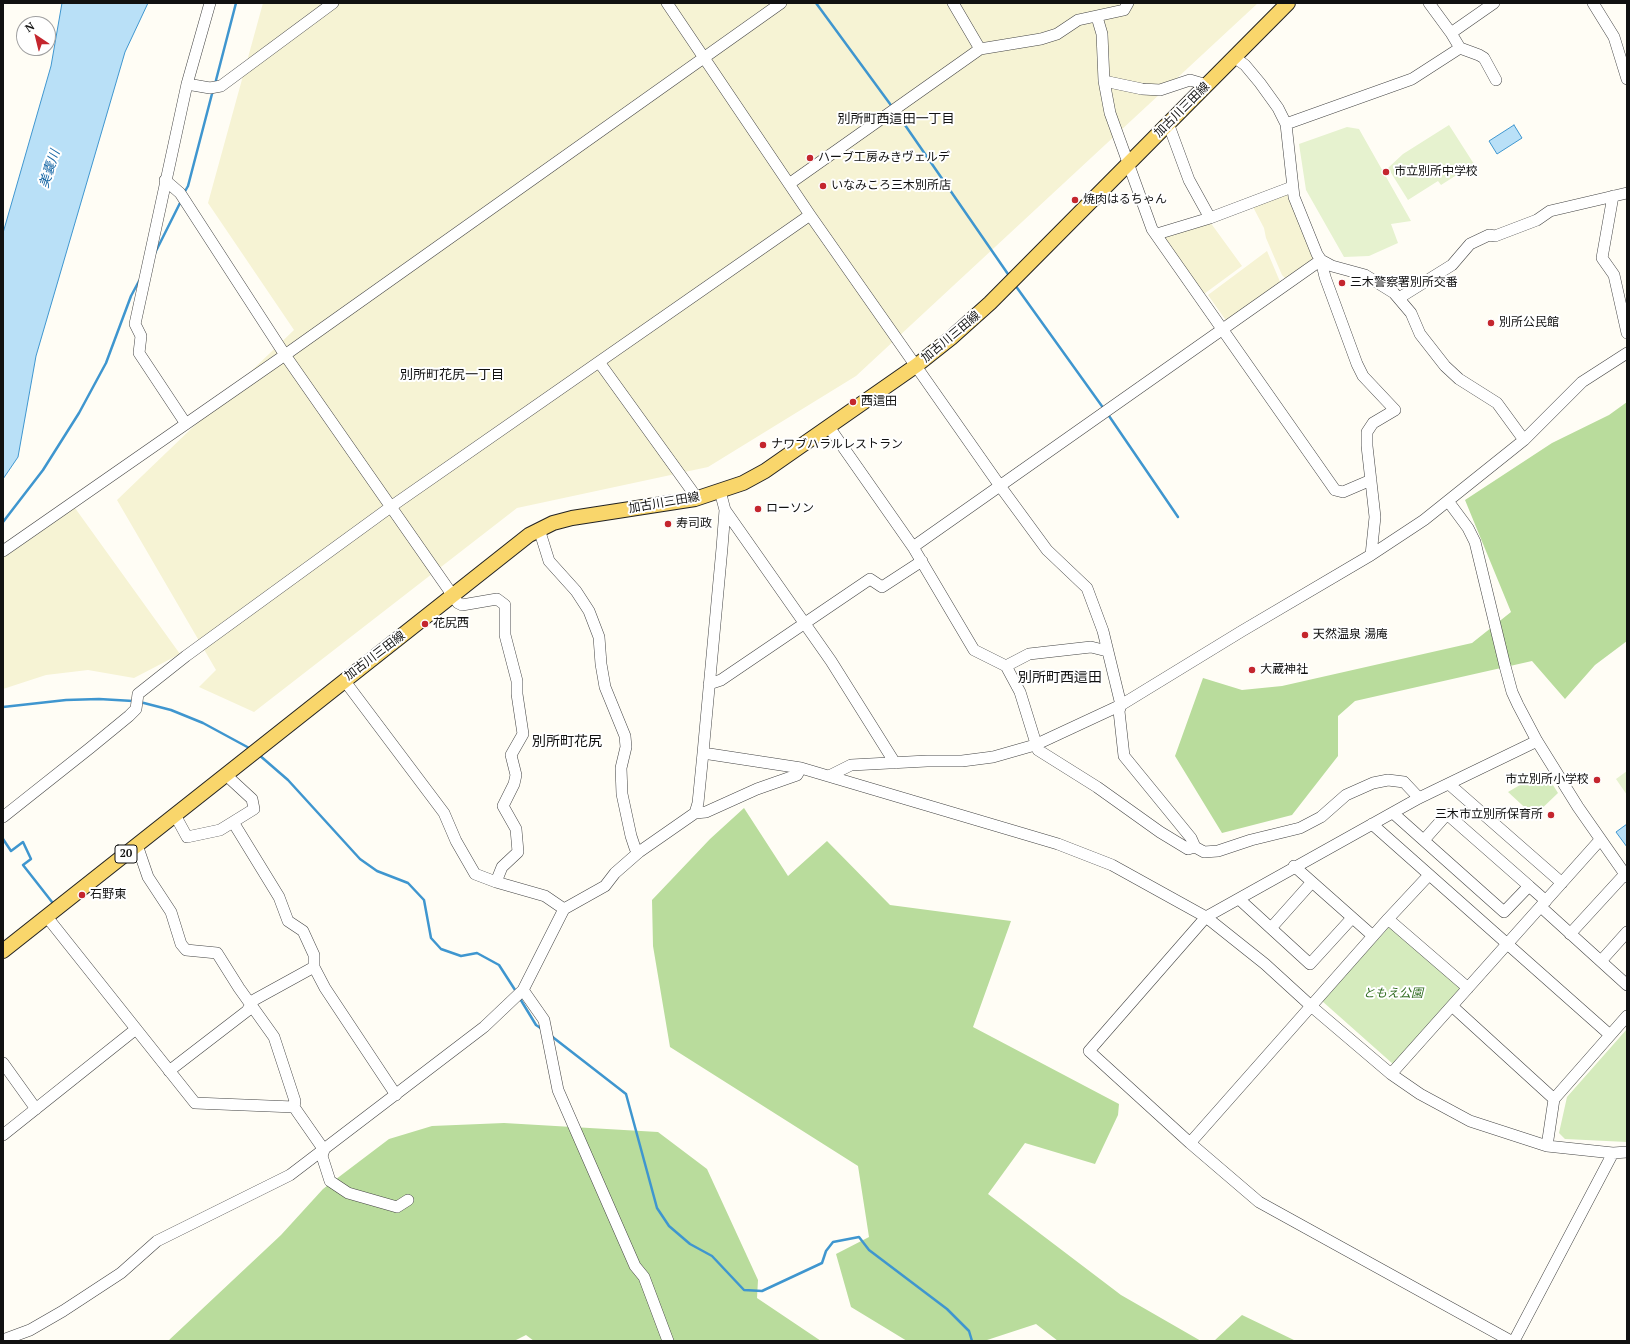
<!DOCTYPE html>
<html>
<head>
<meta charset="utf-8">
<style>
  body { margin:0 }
  #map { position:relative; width:1630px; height:1344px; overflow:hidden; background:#fffdf5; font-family:"PT Serif",serif }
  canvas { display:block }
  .frame { position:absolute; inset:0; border:4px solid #111; pointer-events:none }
  .north { position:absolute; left:16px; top:16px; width:40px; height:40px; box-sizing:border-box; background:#fff; border:1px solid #a0a0a0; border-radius:50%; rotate:325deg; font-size:11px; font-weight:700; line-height:16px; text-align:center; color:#111 }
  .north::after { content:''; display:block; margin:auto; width:14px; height:18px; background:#c4262e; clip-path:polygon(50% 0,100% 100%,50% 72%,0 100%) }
</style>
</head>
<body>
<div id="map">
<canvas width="1630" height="1344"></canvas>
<div class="frame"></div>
<div class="north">N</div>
</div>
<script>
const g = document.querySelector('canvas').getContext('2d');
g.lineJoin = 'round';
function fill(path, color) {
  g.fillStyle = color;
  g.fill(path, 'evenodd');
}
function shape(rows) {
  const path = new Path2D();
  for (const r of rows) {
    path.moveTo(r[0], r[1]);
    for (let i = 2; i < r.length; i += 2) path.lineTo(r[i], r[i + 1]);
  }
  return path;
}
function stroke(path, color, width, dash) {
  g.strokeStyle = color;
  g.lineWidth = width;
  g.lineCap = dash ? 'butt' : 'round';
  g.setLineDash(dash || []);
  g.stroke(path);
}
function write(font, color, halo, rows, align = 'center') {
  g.font = font + ' "PT Serif","Noto Sans JP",serif';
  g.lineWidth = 4;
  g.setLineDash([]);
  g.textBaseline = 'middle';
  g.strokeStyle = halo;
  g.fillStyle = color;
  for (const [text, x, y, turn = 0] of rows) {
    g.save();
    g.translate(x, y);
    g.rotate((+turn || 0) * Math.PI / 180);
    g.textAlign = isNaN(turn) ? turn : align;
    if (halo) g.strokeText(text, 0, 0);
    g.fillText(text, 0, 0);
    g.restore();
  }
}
fill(shape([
  [263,3,1258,3,856,376,708,467,517,508,254,712,199,687,216,670,117,500,294,330,208,203],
  [1286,192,1290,195,1314,258,1313,262,1286,279,1282,275,1266,238,1264,228,1253,207],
  [1210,222,1242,266,1204,294,1162,236],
  [1267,251,1281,284,1227,322,1208,295],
  [75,508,180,654,134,678,88,670,46,675,3,689,3,558]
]), '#f6f3d4');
fill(shape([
  [1537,775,1542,782,1551,782,1558,793,1534,816,1508,792],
  [1390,926,1462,988,1393,1064,1322,1001],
  [1627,1029,1627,1142,1565,1139,1559,1133,1567,1097]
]), '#d5ebbd');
fill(shape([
  [1627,402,1627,641,1595,665,1565,699,1532,661,1355,701,1338,716,1338,756,1292,815,1222,833,1175,756,1203,678,1242,690,1282,686,1472,643,1511,612,1465,500,1552,443,1609,415],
  [744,808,788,876,827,841,890,905,1011,921,973,1027,1119,1104,1118,1115,1095,1164,1025,1143,988,1194,1121,1295,1201,1341,1058,1341,1036,1324,984,1341,907,1341,851,1307,836,1254,869,1237,858,1166,670,1047,653,946,652,900,710,839],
  [504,1123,658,1132,707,1169,758,1280,757,1298,821,1341,534,1341,526,1335,514,1341,168,1341,281,1235,323,1189,389,1139,432,1126],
  [1242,1315,1296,1341,1214,1341]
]), '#b9dc9c');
fill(shape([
  [1449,125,1474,164,1441,185,1438,181,1408,200,1388,168,1403,154],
  [1347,127,1359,129,1411,221,1391,224,1398,243,1369,256,1344,257,1306,190,1299,144],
  [1627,771,1627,795,1616,779]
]), '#e6f2cf');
const water = shape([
  [62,3,148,3,125,52,36,356,18,457,3,479,3,233,51,66,62,3],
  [1514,125,1522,138,1497,154,1489,141,1514,125],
  [1627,824,1627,847,1616,832,1627,824]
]);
fill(water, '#b9e0f7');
stroke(water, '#3f96cf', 1);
stroke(shape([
  [816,3,893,108],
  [215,84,236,3],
  [896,112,1010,277],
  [184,193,188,186,213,90],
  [155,253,181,201],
  [1015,285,1104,409],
  [1107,413,1178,517],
  [3,522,43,470,79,413,106,363,131,296,139,281],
  [140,702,171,710,203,723,251,749],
  [3,707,66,700,99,699,133,701],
  [258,754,288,780,360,859,377,871,408,883,424,900,431,938,441,949,461,956,477,953,499,965,517,993],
  [3,839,11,851,23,842,31,859,23,865,52,902],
  [519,997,536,1025,542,1029],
  [550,1035,626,1094,657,1208,669,1226,690,1244,712,1256,744,1290,762,1291,822,1263,826,1251,833,1242,859,1237,869,1250,947,1309,969,1331,972,1341]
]), '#3f96cf', 2.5);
const minor = shape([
  [667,3,810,215,1000,486,1047,550,1087,588,1103,631,1121,705,1119,711,1124,756,1191,838,1195,847,1204,852,1218,851,1251,840,1300,828,1321,817,1346,795,1373,783,1388,780,1404,782,1419,798],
  [953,3,980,49],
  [1429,3,1451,33],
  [1593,3,1614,37,1627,79],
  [1097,17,1102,34,1104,81,1110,113,1152,229,1335,490,1343,492,1371,480],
  [1460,48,1479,55,1484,58,1496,80],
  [1234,57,1245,65,1260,83,1278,108,1286,124,1294,197,1317,254,1321,260,1332,266,1365,275,1394,293,1411,313,1420,334,1445,366,1459,379,1497,403,1524,440],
  [1104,81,1142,89,1160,90,1190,80,1207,85],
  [187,84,210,88,221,86,333,3],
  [1168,123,1189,180,1210,218],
  [1286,124,1412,79,1460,48,1451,33,1494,3],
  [165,180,180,193,285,355,458,603,462,605,497,599,505,605,505,635,517,681,517,694,523,734,511,755,516,775,514,784,503,806,516,829,518,852,502,867,496,882,545,896,564,909],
  [789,184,980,49,1041,39,1057,34,1078,20,1124,10,1128,3],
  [1613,196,1602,258,1614,275,1627,333],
  [1157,234,1210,218,1292,187],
  [1321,260,1325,277,1357,364,1363,376,1395,410,1373,423,1367,432,1367,446,1375,517,1371,555],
  [1399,298,1452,265,1470,244,1489,235,1495,236,1537,220,1550,211,1627,193],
  [599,362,692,491,695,499],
  [186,424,139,353,141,336,135,324,187,84,210,3],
  [829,427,913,547,974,650,1006,666,1020,692,1038,750,1097,787,1160,832,1188,849,1195,847],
  [1448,501,1468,528,1475,542,1505,666,1512,692,1518,705,1537,741,1578,807,1627,877],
  [725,510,831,661,895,763],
  [539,529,549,561,576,591,589,611,599,637,601,664,605,687,625,736,626,747,621,768,622,794,631,836,635,848,639,852],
  [913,547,1321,260],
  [3,551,285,355,781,3],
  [1006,666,1029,654,1091,647,1107,651],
  [344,680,444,813,456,841,475,874,496,882],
  [709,684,721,680,870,579,882,587,922,561],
  [703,753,801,768,1058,844,1112,865,1206,917,1265,964,1311,1006,1391,1074,1420,1094,1470,1121,1547,1146,1613,1153,1627,1152],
  [226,775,252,799,254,809,233,822,279,897,288,921,303,931,314,955,314,967,325,988,396,1095],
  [829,776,851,765,927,761,962,761,993,757,1035,745,1121,705,1242,631,1371,555,1424,520,1524,440,1582,382,1627,353],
  [1449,784,1562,883],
  [695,813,698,803,703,753,722,548,725,510,720,491],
  [1393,813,1504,912,1529,886,1546,901],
  [175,815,187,837,220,830,233,822],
  [3,817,90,748,129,716,136,709,138,694,186,656,392,506,810,215],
  [1372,824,1610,1035],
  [1424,840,1447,814,1529,886],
  [137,845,148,877,171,912,181,944,186,950,217,953,239,988,274,1037,295,1101,294,1107],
  [1294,866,1373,936],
  [1239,899,1310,964,1352,918],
  [1541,907,1627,985],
  [47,917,195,1103,294,1107,324,1150],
  [1388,919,1468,988],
  [1271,928,1312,882],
  [1570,934,1625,874],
  [1601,961,1627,932],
  [523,990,544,1020,558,1090,635,1266,644,1277,668,1341],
  [1452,1006,1554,1099],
  [3,1063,36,1109],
  [169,1071,247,1011,254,1000,314,967],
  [1391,1074,1600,840],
  [3,1135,136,1029],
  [1190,1143,1388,919,1429,875],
  [1547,1146,1554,1099,1627,1016],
  [324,1150,322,1156,330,1181,348,1193,397,1207,408,1200],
  [3,1340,30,1330,63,1311,121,1273,157,1241,290,1175,484,1027,523,990,564,909,605,886,615,873,639,852,695,813,706,812,757,789,797,775,801,768],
  [1511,1341,1259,1202,1190,1143,1089,1051,1206,917,1419,798,1537,741],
  [1514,1341,1613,1153]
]);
const major = shape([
  [3,951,529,535,553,523,572,518,695,499,743,483,765,471,917,365,951,338,990,303,1288,3]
]);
stroke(minor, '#444', 12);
stroke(major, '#222', 16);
stroke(minor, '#fff', 11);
stroke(major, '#f9d66b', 14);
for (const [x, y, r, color] of [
  [810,158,4,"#c4262e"],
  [1386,172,4,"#c4262e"],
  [823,186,4,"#c4262e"],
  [1075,200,4,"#c4262e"],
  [1342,283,4,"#c4262e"],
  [1491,323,4,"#c4262e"],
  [853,402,4,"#c4262e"],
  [763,445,4,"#c4262e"],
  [758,509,4,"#c4262e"],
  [668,524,4,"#c4262e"],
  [425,624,4,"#c4262e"],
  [1305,635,4,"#c4262e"],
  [1252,670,4,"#c4262e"],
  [1597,780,4,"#c4262e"],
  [1551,815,4,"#c4262e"],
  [82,895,4,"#c4262e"]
]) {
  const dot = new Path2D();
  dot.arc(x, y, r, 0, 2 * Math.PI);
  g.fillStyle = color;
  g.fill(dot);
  stroke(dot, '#fff', 1.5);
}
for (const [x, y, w] of [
  [126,854,22]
]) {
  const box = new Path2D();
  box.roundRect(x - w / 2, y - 9, w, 18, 3);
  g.fillStyle = '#fff';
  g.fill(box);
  stroke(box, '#111', 1);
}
write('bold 11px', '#111', null, [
  ["20",126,854]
]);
write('12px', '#111', '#fff', [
  ["加古川三田線",1182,110,-45],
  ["加古川三田線",951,337,-40],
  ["加古川三田線",664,503,-10],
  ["加古川三田線",375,656,-37]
]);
write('12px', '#111', '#fff', [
  ["ハーブ工房みきヴェルデ",818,158],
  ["市立別所中学校",1394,172],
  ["いなみころ三木別所店",831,186],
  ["焼肉はるちゃん",1083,200],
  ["三木警察署別所交番",1350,283],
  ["別所公民館",1499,323],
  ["西這田",861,402],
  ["ナワブハラルレストラン",771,445],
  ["ローソン",766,509],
  ["寿司政",676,524],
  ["花尻西",433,624],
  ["天然温泉 湯庵",1313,635],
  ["大蔵神社",1260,670],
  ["市立別所小学校",1589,780,"right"],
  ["三木市立別所保育所",1543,815,"right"],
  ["石野東",90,895]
], 'left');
write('italic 12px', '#2f6b1f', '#fff', [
  ["ともえ公園",1393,994]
]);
write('13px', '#111', '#fff', [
  ["別所町西這田一丁目",896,119],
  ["別所町花尻一丁目",452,375]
]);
write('italic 13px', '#1768a6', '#fff', [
  ["美嚢川",50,169,-72]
]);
write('14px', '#111', '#fff', [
  ["別所町西這田",1060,678],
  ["別所町花尻",567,742]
]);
</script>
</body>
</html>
